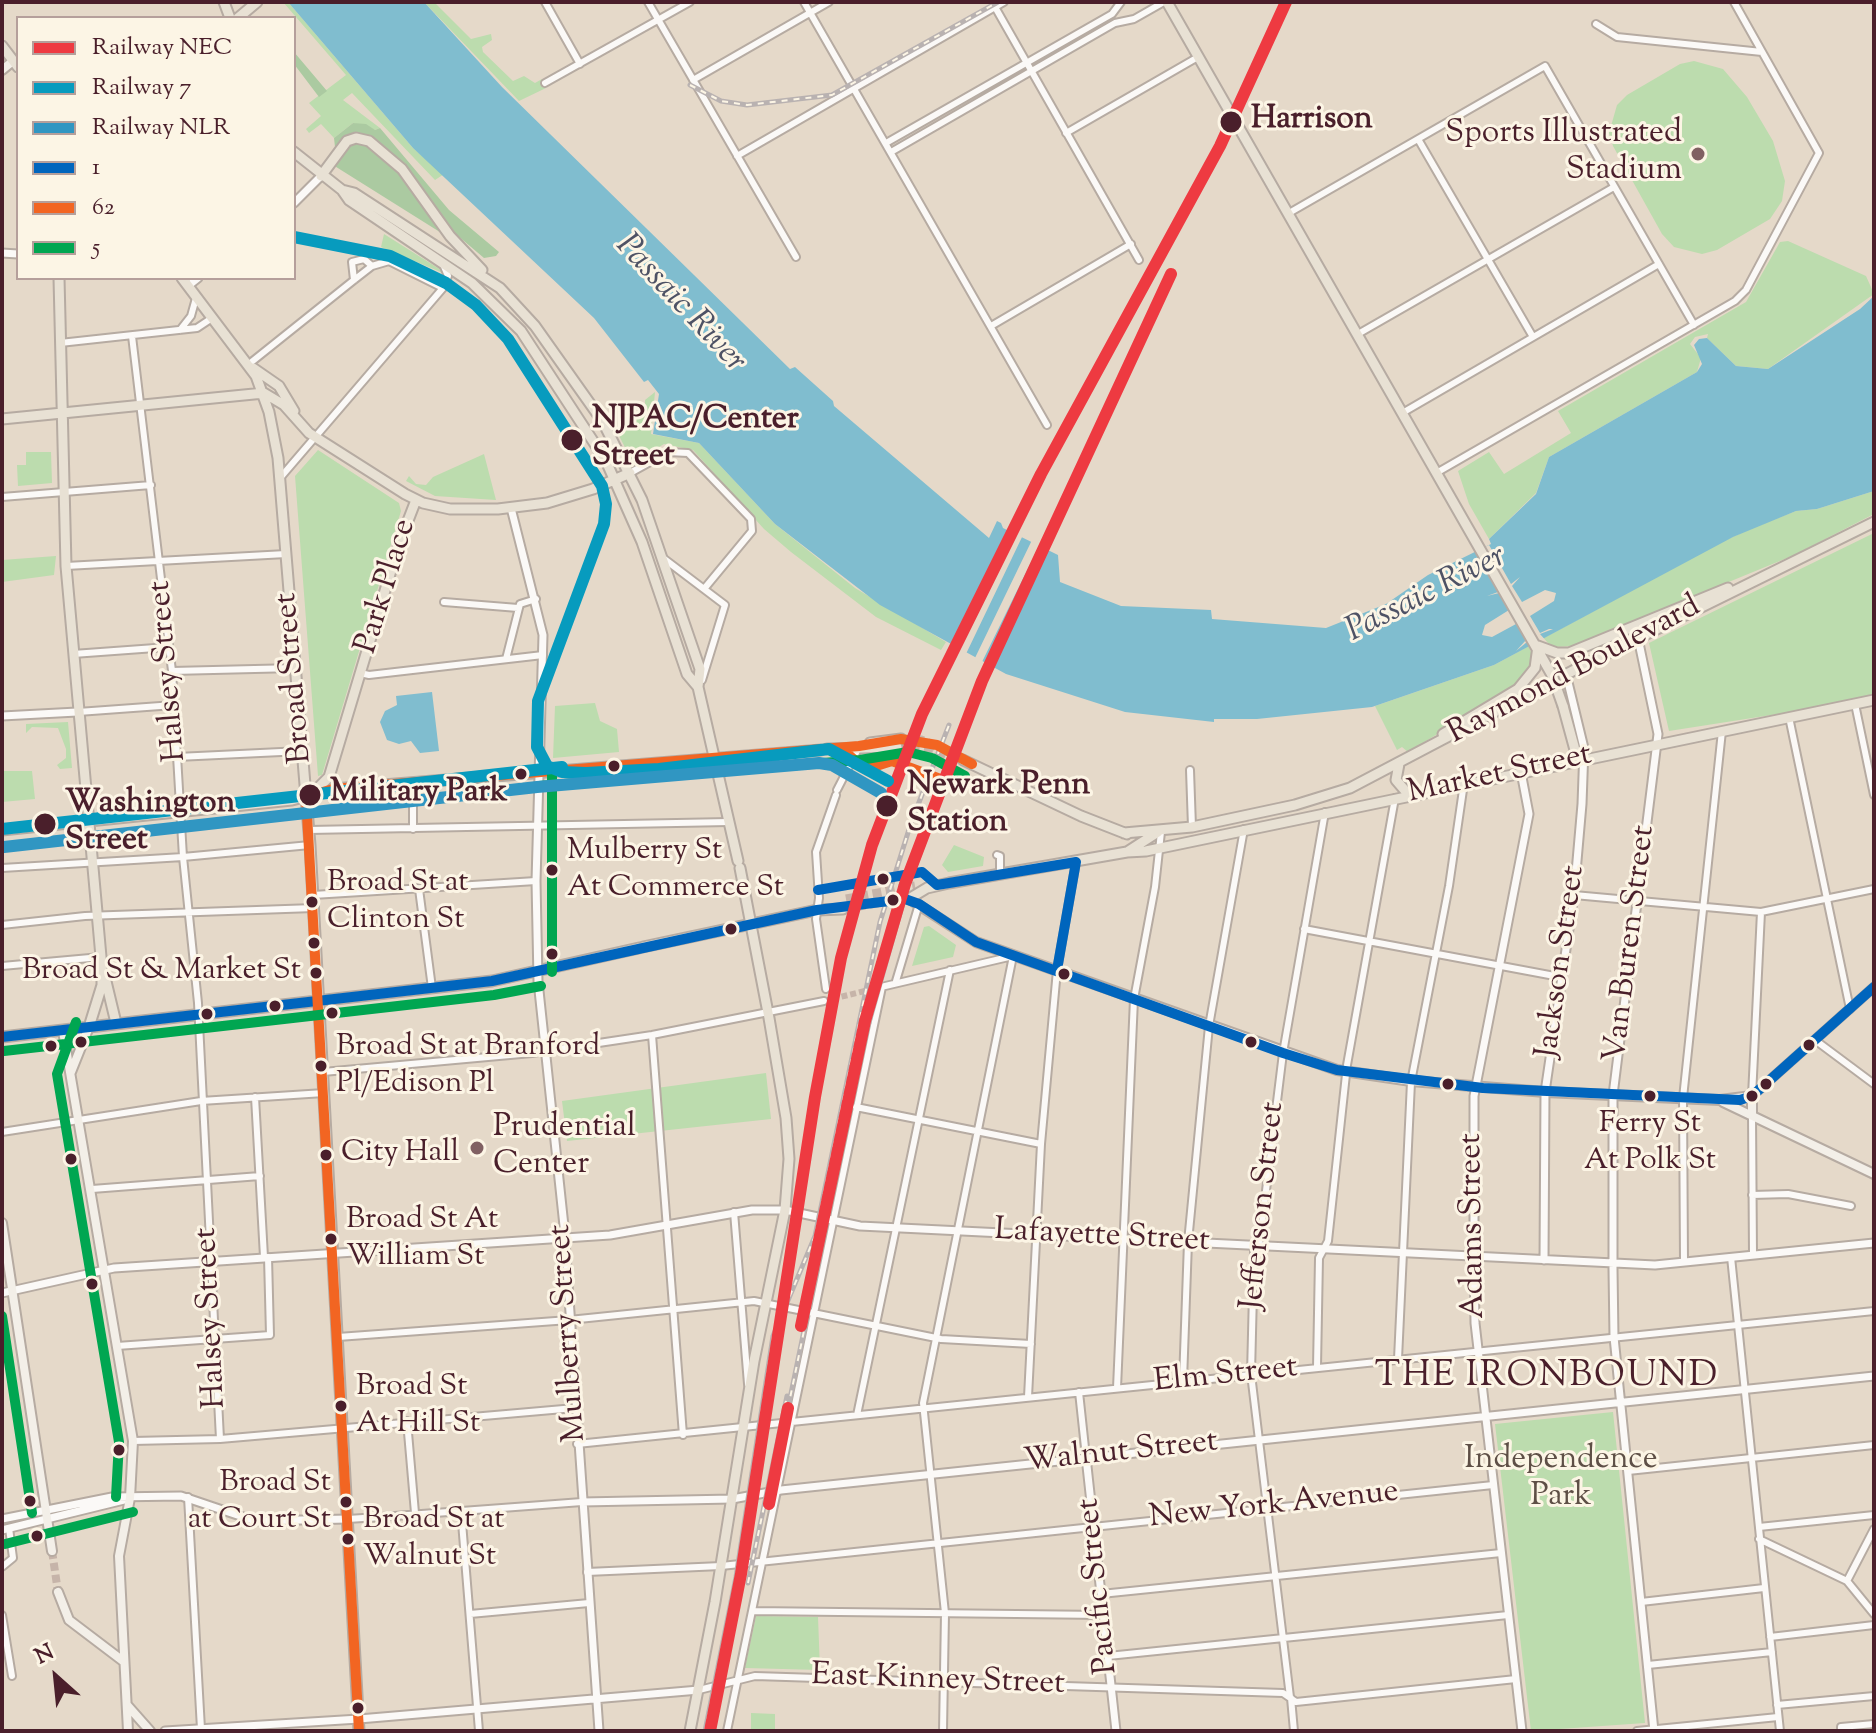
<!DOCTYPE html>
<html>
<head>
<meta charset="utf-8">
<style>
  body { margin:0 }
  #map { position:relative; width:1876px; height:1733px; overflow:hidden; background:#e5d9c9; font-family:"Sorts Mill Goudy",serif }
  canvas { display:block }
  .frame { position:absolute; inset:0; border:4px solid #4a1f2b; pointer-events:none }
  .legend { position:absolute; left:16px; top:16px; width:280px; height:264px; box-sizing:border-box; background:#fcf5e5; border:2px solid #b59f9b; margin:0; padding:10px 14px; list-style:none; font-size:24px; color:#4a1f2b }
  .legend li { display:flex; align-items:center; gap:16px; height:40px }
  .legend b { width:40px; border:2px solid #b59f9b }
  .north { position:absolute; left:16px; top:1637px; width:80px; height:80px; -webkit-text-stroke:6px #fcf5e5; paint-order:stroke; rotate:333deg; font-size:22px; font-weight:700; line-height:32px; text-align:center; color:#4a1f2b }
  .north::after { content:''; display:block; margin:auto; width:28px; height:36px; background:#4a1f2b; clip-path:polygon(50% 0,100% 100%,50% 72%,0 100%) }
</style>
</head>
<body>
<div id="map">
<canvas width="1876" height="1733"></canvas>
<div class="frame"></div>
<ul class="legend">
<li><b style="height:10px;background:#ee3a41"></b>Railway NEC</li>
<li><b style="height:10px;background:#079bbe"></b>Railway 7</li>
<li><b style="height:10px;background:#3096c2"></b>Railway NLR</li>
<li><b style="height:10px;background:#0065bd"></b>1</li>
<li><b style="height:10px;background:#f26522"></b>62</li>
<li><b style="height:10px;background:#00a651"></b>5</li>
</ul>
<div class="north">N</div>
</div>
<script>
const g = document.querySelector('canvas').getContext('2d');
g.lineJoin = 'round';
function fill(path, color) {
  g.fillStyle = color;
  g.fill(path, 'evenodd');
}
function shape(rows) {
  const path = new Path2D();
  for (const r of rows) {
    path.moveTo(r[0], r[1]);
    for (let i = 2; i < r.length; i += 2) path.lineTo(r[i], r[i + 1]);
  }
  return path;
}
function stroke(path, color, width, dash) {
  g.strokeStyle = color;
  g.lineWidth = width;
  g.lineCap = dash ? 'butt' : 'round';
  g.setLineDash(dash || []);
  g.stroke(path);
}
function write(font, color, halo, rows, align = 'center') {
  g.font = font + ' "Sorts Mill Goudy",serif';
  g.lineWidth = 6;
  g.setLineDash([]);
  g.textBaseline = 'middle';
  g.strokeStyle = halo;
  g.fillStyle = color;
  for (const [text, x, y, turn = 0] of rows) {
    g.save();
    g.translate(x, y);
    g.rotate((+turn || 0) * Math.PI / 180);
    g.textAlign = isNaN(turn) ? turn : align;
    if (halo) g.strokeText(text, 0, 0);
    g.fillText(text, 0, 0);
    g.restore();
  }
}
fill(shape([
  [283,2,288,2,413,148,444,174,435,180,352,93,343,100,380,128,375,130,353,123,334,138,321,124,309,133,306,129,321,116,309,103,346,75],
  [424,2,434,2,471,39,491,34,492,40,482,47,483,52,513,81,524,76,535,83,542,79,546,88,519,101],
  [1694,61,1723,69,1747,97,1773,141,1785,181,1782,201,1770,219,1717,250,1702,254,1674,247,1662,234,1613,146,1609,133,1617,105,1627,95,1680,64],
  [384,234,441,270,443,273,381,247],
  [1788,241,1866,276,1874,294,1768,369,1736,366,1707,338,1708,334,1695,337,1690,344,1701,358,1697,372,1549,457,1536,493,1489,539,1469,504,1458,471,1489,452,1504,474,1571,433,1558,411,1746,302,1780,242],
  [655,392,651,434,699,443,775,524,855,588,946,642,941,650,876,617,791,552,764,529,693,450,664,444,636,461,631,459,615,428,645,407,645,400],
  [318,450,399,503,401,511,322,775,318,776,295,476],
  [26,452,51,452,52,483,18,486,17,465,26,465],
  [484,454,496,500,435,496,406,481,409,476,416,484,426,485,433,477],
  [1874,491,1874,514,1792,556,1573,646,1555,647,1532,661,1523,678,1511,689,1408,752,1402,747,1397,750,1375,706,1494,665,1719,543,1755,527,1796,511,1817,509],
  [1874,533,1874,699,1669,731,1649,643],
  [56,556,54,575,2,582,2,560],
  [595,703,600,721,617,729,619,752,553,758,555,706],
  [68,722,72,768,60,769,57,765,66,758,66,749,58,728,32,727,26,733,26,724],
  [2,771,32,771,35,799,2,802],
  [954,845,984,857,983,866,948,872,942,865],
  [929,926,956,945,953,957,912,966,924,927],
  [766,1073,771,1119,567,1141,562,1101],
  [1613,1412,1645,1723,1531,1731,1495,1424],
  [756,1616,818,1617,820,1670,745,1668],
  [751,1713,775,1714,775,1731,751,1731]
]), '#bcdcae');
fill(shape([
  [294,52,327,91,319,97,294,64],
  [353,123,366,124,375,130,380,128,449,210,499,252,496,256,484,258,451,230,405,167,379,142,368,136,344,138,335,147,334,138],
  [355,141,366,144,396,167,443,234,333,165]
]), '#abcaa1');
fill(shape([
  [288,2,424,2,502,87,790,369,795,367,833,401,834,406,989,538,997,521,1001,523,1003,528,1058,555,1060,582,1121,606,1211,610,1212,619,1326,628,1386,604,1428,575,1491,544,1489,539,1536,494,1549,457,1697,372,1702,364,1694,345,1699,339,1707,338,1736,366,1768,369,1860,309,1874,296,1874,491,1817,509,1796,511,1733,537,1494,665,1372,707,1257,719,1214,719,1214,722,1125,712,1006,674,880,605,775,524,699,443,653,434,659,394,648,380,644,382,594,318,413,148],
  [432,692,439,751,420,753,411,741,399,744,387,740,380,722,385,711,397,705,396,696]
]), '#80bdcf');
fill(shape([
  [1011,528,1023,535,965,656,951,649],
  [1032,540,1040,544,981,664,974,660],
  [1043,545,1047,548,990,669,986,666,988,661],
  [1489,545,1511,584,1520,577,1512,586,1522,602,1545,590,1556,593,1554,601,1530,616,1540,633,1549,629,1553,629,1540,634,1548,643,1531,652,1527,642,1516,651,1526,640,1516,624,1492,637,1482,635,1485,625,1509,610,1499,593,1487,596,1498,592,1475,552]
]), '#e5d9c9');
stroke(shape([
  [824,1001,881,987]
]), '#c6b4a9', 6, [6, 3]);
stroke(shape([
  [52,1551,58,1592]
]), '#c6b4a9', 8, [8, 4]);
stroke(shape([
  [901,739,921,740,949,752],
  [897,747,933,751,962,762],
  [846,899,915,886],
  [843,909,912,897]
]), '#c6b4a9', 9, [9, 4.5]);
const minor = shape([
  [545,2,580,64],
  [648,2,796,257],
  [804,2,1047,425],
  [995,7,1139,260],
  [1596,24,1617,37,1762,52],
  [693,80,829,2],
  [545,83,690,2],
  [1066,133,1198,57],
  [1418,139,1533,337],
  [886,143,1112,14,1121,2],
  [891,152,1115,23,1134,19,1164,2],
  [737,156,1004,2],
  [1289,213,1545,66,1694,325],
  [372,266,389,261,443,288],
  [991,326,1131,244],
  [180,330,191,316,196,298],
  [1358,334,1614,187],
  [132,336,172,671,183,857,198,1003,220,1439],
  [60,343,197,328,212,318],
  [249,364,354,280,372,266,364,259,352,262,354,280],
  [1404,412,1659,264],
  [1438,472,1735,301,1746,290,1819,153,1734,2],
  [630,473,668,452,688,453,751,519,752,531,704,589],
  [280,478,443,288,448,276,443,264],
  [2,497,151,485],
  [663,558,725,605,702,680],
  [66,566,286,554],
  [444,602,518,608],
  [73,654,169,647],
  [506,659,520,604,536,599],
  [172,671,296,668],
  [360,673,369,675,543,655],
  [1855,704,1874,795],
  [78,712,174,705],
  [1789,717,1850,1009],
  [177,757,302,751],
  [1190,770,1192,827],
  [413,784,413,829],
  [837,790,859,747],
  [309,830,729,822],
  [997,855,1000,856,1000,874],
  [2,868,183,857,310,845],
  [419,889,432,988],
  [313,895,536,881],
  [1574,895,1761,912,1874,889],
  [2,925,85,916,314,908],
  [1304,929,1560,977],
  [2,966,101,957],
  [896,981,919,904],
  [881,987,1013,956,923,1403,945,1613,943,1731],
  [826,989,816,919,819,898,816,852,836,795],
  [652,1035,683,1435],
  [1815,1040,1874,1084],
  [323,1072,532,1053,652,1035,824,1001],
  [1752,1096,1761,912],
  [255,1097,264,1257],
  [856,1107,1041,1144],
  [1752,1115,1753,1255],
  [2,1132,201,1101,324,1093],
  [92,1189,260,1176],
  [1752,1195,1788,1194,1851,1206],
  [734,1212,748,1384],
  [1731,1257,1780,1731],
  [1684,1262,1683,1098,1722,731],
  [338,1337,569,1320,754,1301,941,1339,1031,1344],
  [117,1346,270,1335,268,1257],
  [1398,1359,1411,1082,1449,886,1464,783],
  [1317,1367,1319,1258,1328,1241,1347,1065,1395,798],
  [1183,1381,1188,1242,1209,1026,1244,829],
  [1117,1388,1134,999,1155,887,1161,832],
  [1079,1392,1086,1457],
  [1028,1397,1041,1144,1057,970,1076,862],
  [857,1415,950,970],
  [407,1421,415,1513],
  [133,1441,220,1439,575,1408],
  [577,1444,1874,1311],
  [1628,1471,1874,1445],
  [188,1497,201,1729],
  [461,1510,479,1731],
  [368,1518,582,1502],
  [348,1519,363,1518],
  [1759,1527,1874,1515],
  [1759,1539,1847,1581,1874,1614],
  [2,1567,13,1558,9,1528],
  [587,1572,721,1566,1493,1485],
  [1847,1581,1874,1529],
  [1101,1594,1501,1553],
  [1641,1602,1764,1588],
  [752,1611,1104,1615],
  [470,1614,589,1603],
  [2,1615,12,1676],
  [1770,1637,1874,1625],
  [1108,1656,1508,1615],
  [1648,1665,1772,1652],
  [699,1690,755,1676,1283,1693,1296,1702,1516,1679],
  [1290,1697,1251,1374,1254,1252,1260,1239,1283,1053,1325,812],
  [1291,1698,1294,1731],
  [1777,1705,1874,1696],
  [727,1731,882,987],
  [1637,1731,1778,1717],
  [1841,1731,1841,1727,1874,1724]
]);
const tertiary = shape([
  [294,203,321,176],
  [2,253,18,254],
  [188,286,198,278],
  [511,508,543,635,536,881,538,981,564,1226,599,1731],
  [1638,638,1658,734,1613,1095,1613,1269,1614,1337,1654,1731],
  [2,716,77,712],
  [1521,772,1529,814,1474,1096,1474,1256,1475,1323,1522,1731],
  [1752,1096,1874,987],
  [1544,1260,1545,1092,1574,895,1582,804,1584,748,1566,674],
  [2,1293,114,1268,610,1235,752,1210,785,1210,860,1226,1655,1265,1874,1243],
  [1086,1457,1116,1731],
  [582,1502,732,1499,781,1490,1874,1376],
  [2,1519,112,1497,181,1496,255,1521,348,1519],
  [2,1530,124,1500],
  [165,1731,359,1719,699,1690]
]);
const secondary = shape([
  [2,70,13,61],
  [911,900,976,942,1337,1070,1411,1081,1545,1092,1720,1100,1752,1096,1752,1115],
  [63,1031,133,1441,130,1498,119,1556,128,1731],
  [71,1072,89,1027],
  [1723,1102,1874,1174],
  [2,1223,52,1551],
  [58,1592,69,1620,123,1661],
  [127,1705,150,1731]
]);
const primary = shape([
  [224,2,230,18],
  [1167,2,1552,675],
  [238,18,257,2],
  [2,46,18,67],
  [294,152,342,190,349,200,472,283,521,331,606,461,642,542,687,674,698,687],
  [321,176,347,141,356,138,369,141,402,169,450,236,482,270],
  [342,190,354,193,500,288,535,326,603,422,642,500,700,669,698,687,738,861],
  [59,278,66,566,102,968,102,985,89,1027],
  [182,278,256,376,269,412,278,458,310,845,359,1731],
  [253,368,279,386,294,411],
  [2,419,264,393,284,405,309,433,405,494,423,503,450,509,498,509,547,503,593,489,630,473],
  [1538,646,1557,653,1569,653,1728,588],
  [1563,706,1575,750,1581,760],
  [1443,734,1518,689,1535,668,1538,646],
  [870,743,901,739],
  [827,749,897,747],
  [963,760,1081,816,1127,834],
  [1399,764,1396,780,1408,794],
  [314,792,329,777,399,544,416,500],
  [2,830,292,800,333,789,821,750],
  [1124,833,1192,827,1295,805,1350,788,1582,666,1874,522],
  [1127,852,1146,851,1874,700],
  [912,897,927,888,949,883,1127,852,1158,832],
  [643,947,817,910,843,909],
  [104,973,116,1023],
  [2,1037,492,981,639,948],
  [690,1731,715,1602,754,1361,785,1210,789,1159,786,1118,769,1018,740,868]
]);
stroke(minor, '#b6aba2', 10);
stroke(tertiary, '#b6aba2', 11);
stroke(secondary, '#b6aba2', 12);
stroke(primary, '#b6aba2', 13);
stroke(minor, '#fbf9f7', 6);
stroke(tertiary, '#fbf9f7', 7);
stroke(secondary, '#f3efe8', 8);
stroke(primary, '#e8e1d4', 9);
const rail = shape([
  [690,85,721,101,747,105,832,95,998,2],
  [868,1026,908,885,997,648],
  [788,1408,824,1234],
  [748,1583,787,1396],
  [705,1731,736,1577,773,1336,815,1236,880,922,911,823,949,725]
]);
stroke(rail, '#b9b2b1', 5);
stroke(rail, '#fcf5e5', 2, [6]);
const primaryBridge = shape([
  [1552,675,1563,706]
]);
stroke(primaryBridge, '#b6aba2', 13, []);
stroke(primaryBridge, '#e8e1d4', 9);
stroke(shape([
  [937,885,1076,862],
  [818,890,922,872,937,885],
  [1057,970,1076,862],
  [2,1037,492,981,817,910,905,899,919,904,976,942,1283,1053,1337,1070,1483,1088,1740,1100,1752,1096,1874,987]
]), '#0065bd', 10);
stroke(shape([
  [841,748,860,765,870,768,892,761,962,787],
  [306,797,359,1731],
  [306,797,333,789,859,746,901,739,937,745,972,764]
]), '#f26522', 10);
stroke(shape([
  [552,772,552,972],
  [539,786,860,760,908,752,932,758,965,776],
  [76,1022,57,1074,119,1442,116,1497],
  [4,1051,494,995,541,986],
  [2,1316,32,1513],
  [5,1544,133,1512]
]), '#00a651', 10);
stroke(shape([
  [801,1326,865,1021,905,884,982,681,1171,274],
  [769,1504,788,1408],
  [710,1731,741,1574,815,1097,841,958,872,845,922,714,1041,474,1220,146,1286,2]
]), '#ee3a41', 12);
stroke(shape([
  [294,237,390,256,446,283,476,305,508,339,602,486,606,504,604,524,538,701,537,747,547,766,562,772,586,773,659,769,829,749,888,781],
  [2,829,562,767]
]), '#079bbe', 12);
stroke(shape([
  [4,847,537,787,819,763,832,765,881,793]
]), '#3096c2', 12);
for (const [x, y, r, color] of [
  [1231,122,12,"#4a1f2b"],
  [1698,154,8,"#806062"],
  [572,440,12,"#4a1f2b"],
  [614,766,7,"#4a1f2b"],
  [521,774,7,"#4a1f2b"],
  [310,795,12,"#4a1f2b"],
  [887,806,12,"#4a1f2b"],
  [45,824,12,"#4a1f2b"],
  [552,870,7,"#4a1f2b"],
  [883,879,7,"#4a1f2b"],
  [893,900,7,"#4a1f2b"],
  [312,902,7,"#4a1f2b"],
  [731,929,7,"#4a1f2b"],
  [314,943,7,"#4a1f2b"],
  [552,954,7,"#4a1f2b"],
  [316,973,7,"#4a1f2b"],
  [1064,974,7,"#4a1f2b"],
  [275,1006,7,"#4a1f2b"],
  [332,1013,7,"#4a1f2b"],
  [207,1014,7,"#4a1f2b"],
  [81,1042,7,"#4a1f2b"],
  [1251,1042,7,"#4a1f2b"],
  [1809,1045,7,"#4a1f2b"],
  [51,1046,7,"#4a1f2b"],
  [321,1066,7,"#4a1f2b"],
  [1448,1084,7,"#4a1f2b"],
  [1766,1084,7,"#4a1f2b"],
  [1650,1096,7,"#4a1f2b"],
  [1752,1096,7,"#4a1f2b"],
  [477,1148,8,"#806062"],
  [326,1155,7,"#4a1f2b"],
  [71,1159,7,"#4a1f2b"],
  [331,1239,7,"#4a1f2b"],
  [92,1284,7,"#4a1f2b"],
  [341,1406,7,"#4a1f2b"],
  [119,1450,7,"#4a1f2b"],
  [30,1501,7,"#4a1f2b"],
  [346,1502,7,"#4a1f2b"],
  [37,1536,7,"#4a1f2b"],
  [348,1539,7,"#4a1f2b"],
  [358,1708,7,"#4a1f2b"]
]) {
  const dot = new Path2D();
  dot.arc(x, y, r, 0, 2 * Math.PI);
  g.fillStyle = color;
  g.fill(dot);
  stroke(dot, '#fcf5e5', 3);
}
write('30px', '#4a1f2b', '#fcf5e5', [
  ["Mulberry St",567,853],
  ["At Commerce St",567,890],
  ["Broad St at",327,885],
  ["Clinton St",327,922],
  ["Broad St & Market St",301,973,"right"],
  ["Broad St at Branford",336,1049],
  ["Pl/Edison Pl",336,1086],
  ["Ferry St",1650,1126,"center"],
  ["At Polk St",1650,1163,"center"],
  ["City Hall",341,1155],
  ["Broad St At",346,1222],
  ["William St",346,1259],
  ["Broad St",356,1389],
  ["At Hill St",356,1426],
  ["Broad St",331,1485,"right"],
  ["at Court St",331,1522,"right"],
  ["Broad St at",363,1522],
  ["Walnut St",363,1559]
], 'left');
write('bold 32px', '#4a1f2b', '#fcf5e5', [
  ["Harrison",1251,122],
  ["NJPAC/Center",592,422],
  ["Street",592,459],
  ["Newark Penn",907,788],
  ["Station",907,825],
  ["Military Park",330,795],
  ["Washington",65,806],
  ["Street",65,843]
], 'left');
write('32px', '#4a1f2b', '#fcf5e5', [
  ["Sports Illustrated",1682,136],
  ["Stadium",1682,173],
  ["Prudential",493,1130,"left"],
  ["Center",493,1167,"left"]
], 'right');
write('32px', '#4a1f2b', '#fcf5e5', [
  ["Park Place",388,587,-73],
  ["Halsey Street",170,671,-95],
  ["Raymond Boulevard",1575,672,-28],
  ["Broad Street",296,678,-95],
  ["Market Street",1500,776,-12],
  ["Van Buren Street",1632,944,-83],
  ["Jackson Street",1563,962,-82],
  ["Jefferson Street",1265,1206,-84],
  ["Adams Street",1475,1226,-91],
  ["Lafayette Street",1102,1238,3],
  ["Halsey Street",213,1318,-93],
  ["Mulberry Street",570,1333,-94],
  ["Elm Street",1226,1377,-6],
  ["Walnut Street",1121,1454,-6],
  ["New York Avenue",1274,1507,-6],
  ["Pacific Street",1100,1586,-96],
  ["East Kinney Street",938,1682,2]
]);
write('32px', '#5e4f46', '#fcf5e5', [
  ["Independence",1561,1462],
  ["Park",1561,1499]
]);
write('italic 34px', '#4e5265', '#fcf5e5', [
  ["Passaic River",679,305,47],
  ["Passaic River",1427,596,-27]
]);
g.letterSpacing = '2px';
write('36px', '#4a1f2b', '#fcf5e5', [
  ["THE IRONBOUND",1547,1379]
]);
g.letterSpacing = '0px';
</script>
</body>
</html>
